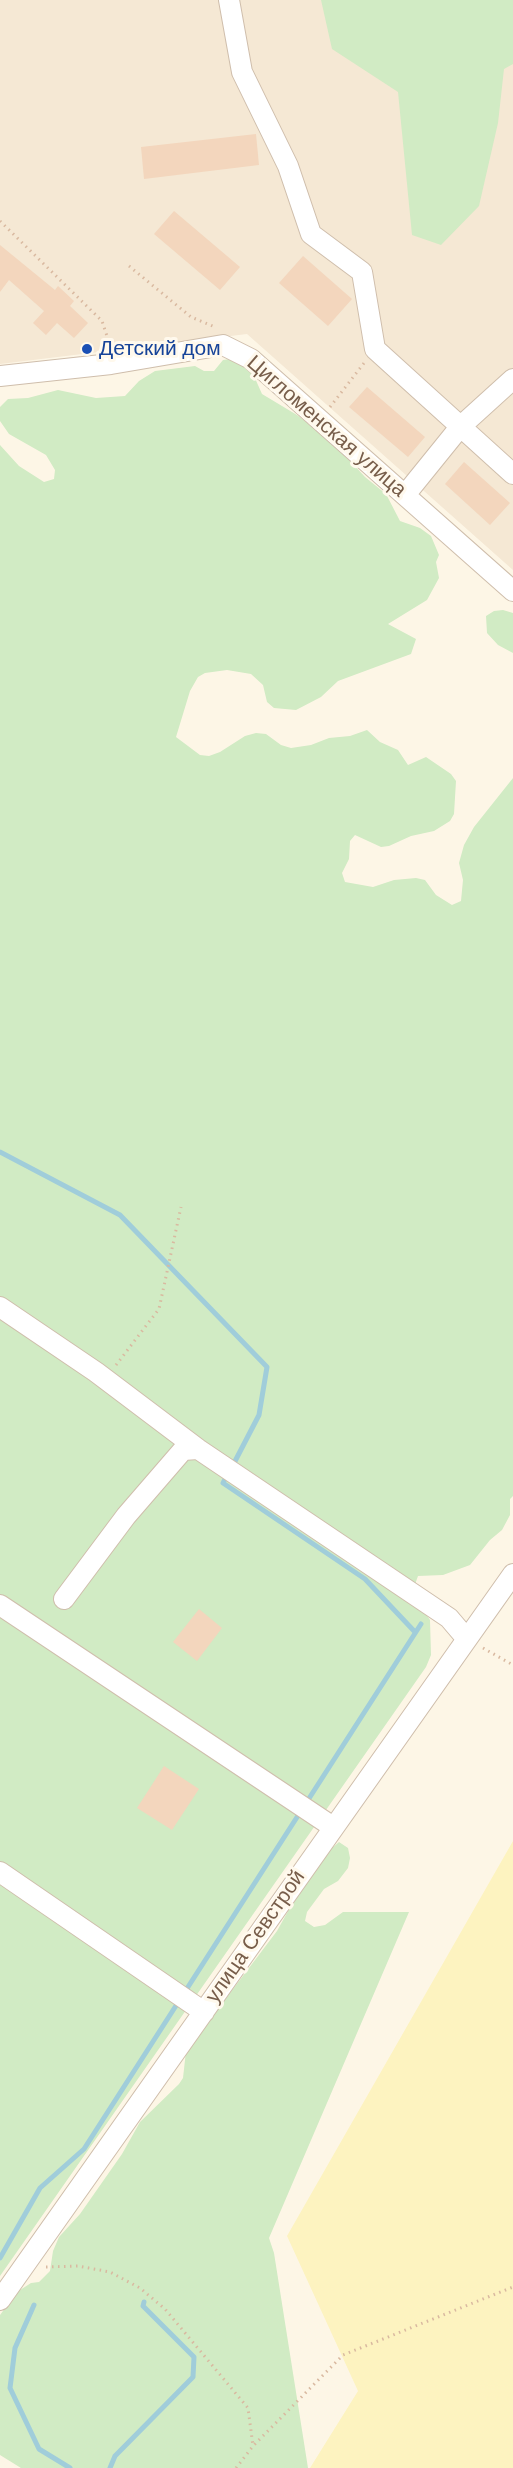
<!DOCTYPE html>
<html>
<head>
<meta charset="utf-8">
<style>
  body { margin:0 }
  canvas { display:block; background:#fdf6e6 }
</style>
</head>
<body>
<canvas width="513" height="2468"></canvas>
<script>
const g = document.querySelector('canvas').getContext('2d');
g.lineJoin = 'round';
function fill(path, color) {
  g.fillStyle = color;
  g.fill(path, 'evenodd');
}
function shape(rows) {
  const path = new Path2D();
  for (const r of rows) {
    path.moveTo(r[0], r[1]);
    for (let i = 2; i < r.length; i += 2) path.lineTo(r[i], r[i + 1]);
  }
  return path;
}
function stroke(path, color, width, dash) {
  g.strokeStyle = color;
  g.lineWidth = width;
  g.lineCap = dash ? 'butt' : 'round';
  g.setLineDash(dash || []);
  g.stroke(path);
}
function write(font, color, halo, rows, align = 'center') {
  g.font = font + ' "DM Sans",sans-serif';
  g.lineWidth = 6;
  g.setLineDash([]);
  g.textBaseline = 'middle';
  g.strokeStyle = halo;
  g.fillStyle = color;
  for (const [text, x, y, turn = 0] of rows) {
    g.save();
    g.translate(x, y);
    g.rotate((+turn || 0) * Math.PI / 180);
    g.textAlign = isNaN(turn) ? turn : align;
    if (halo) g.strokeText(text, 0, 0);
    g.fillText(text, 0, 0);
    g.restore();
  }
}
fill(shape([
  [0,0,513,0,513,570,247,334,0,364]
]), '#f5e8d4');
fill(shape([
  [321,0,513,0,513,64,504,69,498,123,479,206,441,245,412,235,398,92,332,49],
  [230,359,250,367,262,394,297,415,333,442,365,477,386,494,400,521,420,528,431,536,439,555,436,562,439,578,427,600,388,624,416,639,411,654,338,681,321,697,296,710,274,708,267,702,263,685,251,674,227,670,205,673,198,677,190,691,176,737,200,755,209,756,220,752,245,736,256,733,266,734,281,745,291,748,311,745,329,738,350,736,367,730,380,742,398,750,408,765,426,757,451,774,456,781,454,814,450,821,434,831,411,836,389,846,381,847,355,835,350,841,349,859,342,873,345,882,373,887,394,880,416,878,425,880,436,895,452,905,461,901,463,880,459,863,464,845,474,827,513,778,513,1496,510,1499,510,1515,502,1530,490,1540,470,1565,443,1575,418,1576,412,1593,430,1620,431,1655,426,1667,0,2276,0,445,19,466,44,482,54,479,55,470,46,455,9,434,0,421,0,407,8,399,28,398,58,390,96,398,125,396,139,381,155,371,195,366,204,371,214,371,223,360],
  [503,610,513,613,513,653,498,645,487,633,486,616,494,611],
  [339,1842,348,1848,350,1858,348,1868,338,1881,324,1889,307,1912,305,1921,314,1927,325,1925,343,1912,409,1912,269,2238,274,2253,308,2468,21,2468,0,2455,0,2315,17,2292,31,2283,39,2282,50,2271,53,2251,59,2237,80,2214,122,2154,140,2122,179,2084,183,2078,186,2051,277,1931,292,1904,331,1849]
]), '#d1ebc4');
fill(shape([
  [513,1841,513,2468,310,2468,358,2391,287,2236]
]), '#fdf3c0');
stroke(shape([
  [0,1152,120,1215,267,1367,259,1415,232,1467],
  [227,1475,223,1483,365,1579,415,1632],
  [0,2258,40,2188,84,2149,421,1624],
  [34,2305,15,2348,10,2388,39,2449,70,2468],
  [110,2468,115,2456,193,2377,194,2357,143,2306,144,2302]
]), '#a0cdda', 5);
fill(shape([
  [256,134,259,165,144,179,141,147],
  [174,211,240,267,220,290,154,234],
  [0,245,55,290,58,286,74,301,70,306,88,323,74,338,57,323,46,335,33,323,44,311,9,280,0,292],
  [303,256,352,299,328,326,279,283],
  [367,387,425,437,408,457,349,407],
  [464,462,510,503,490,525,445,484],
  [199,1609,222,1628,197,1661,173,1642],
  [164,1766,199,1789,172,1830,137,1808]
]), '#f3d6bd');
const minor = shape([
  [229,0,242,72,288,166,311,234,362,272,375,349,513,474],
  [0,376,111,364,223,345,251,359,513,591],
  [405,495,460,427,513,379],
  [0,1307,96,1372,198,1449,449,1618,466,1638],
  [64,1599,126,1516,183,1450,198,1449],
  [0,1605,333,1827],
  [0,1872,204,2012],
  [0,2300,513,1574]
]);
stroke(minor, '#cfbeac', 22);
stroke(shape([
  [0,221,102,321,111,348],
  [129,266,191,317,215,327],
  [330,407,364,363],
  [116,1365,159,1309,181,1207],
  [483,1648,513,1665],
  [46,2267,78,2266,110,2272,140,2288,165,2309,248,2408,253,2446],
  [236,2468,253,2446,343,2355,513,2287]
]), '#d9b9a0', 3, [1.5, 4.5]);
stroke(minor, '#fff', 20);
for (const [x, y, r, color] of [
  [87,349,6,"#1a4fb4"]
]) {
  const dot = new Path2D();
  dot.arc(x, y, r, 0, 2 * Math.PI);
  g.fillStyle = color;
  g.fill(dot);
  stroke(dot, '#fff9ed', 2);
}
write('21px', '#164399', '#fff9ed', [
  ["Детский дом",99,349]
], 'left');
write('21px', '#775d4a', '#fff9ed', [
  ["Цигломенская улица",326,427,41],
  ["улица Севстрой",256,1937,-55]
]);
</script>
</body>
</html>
